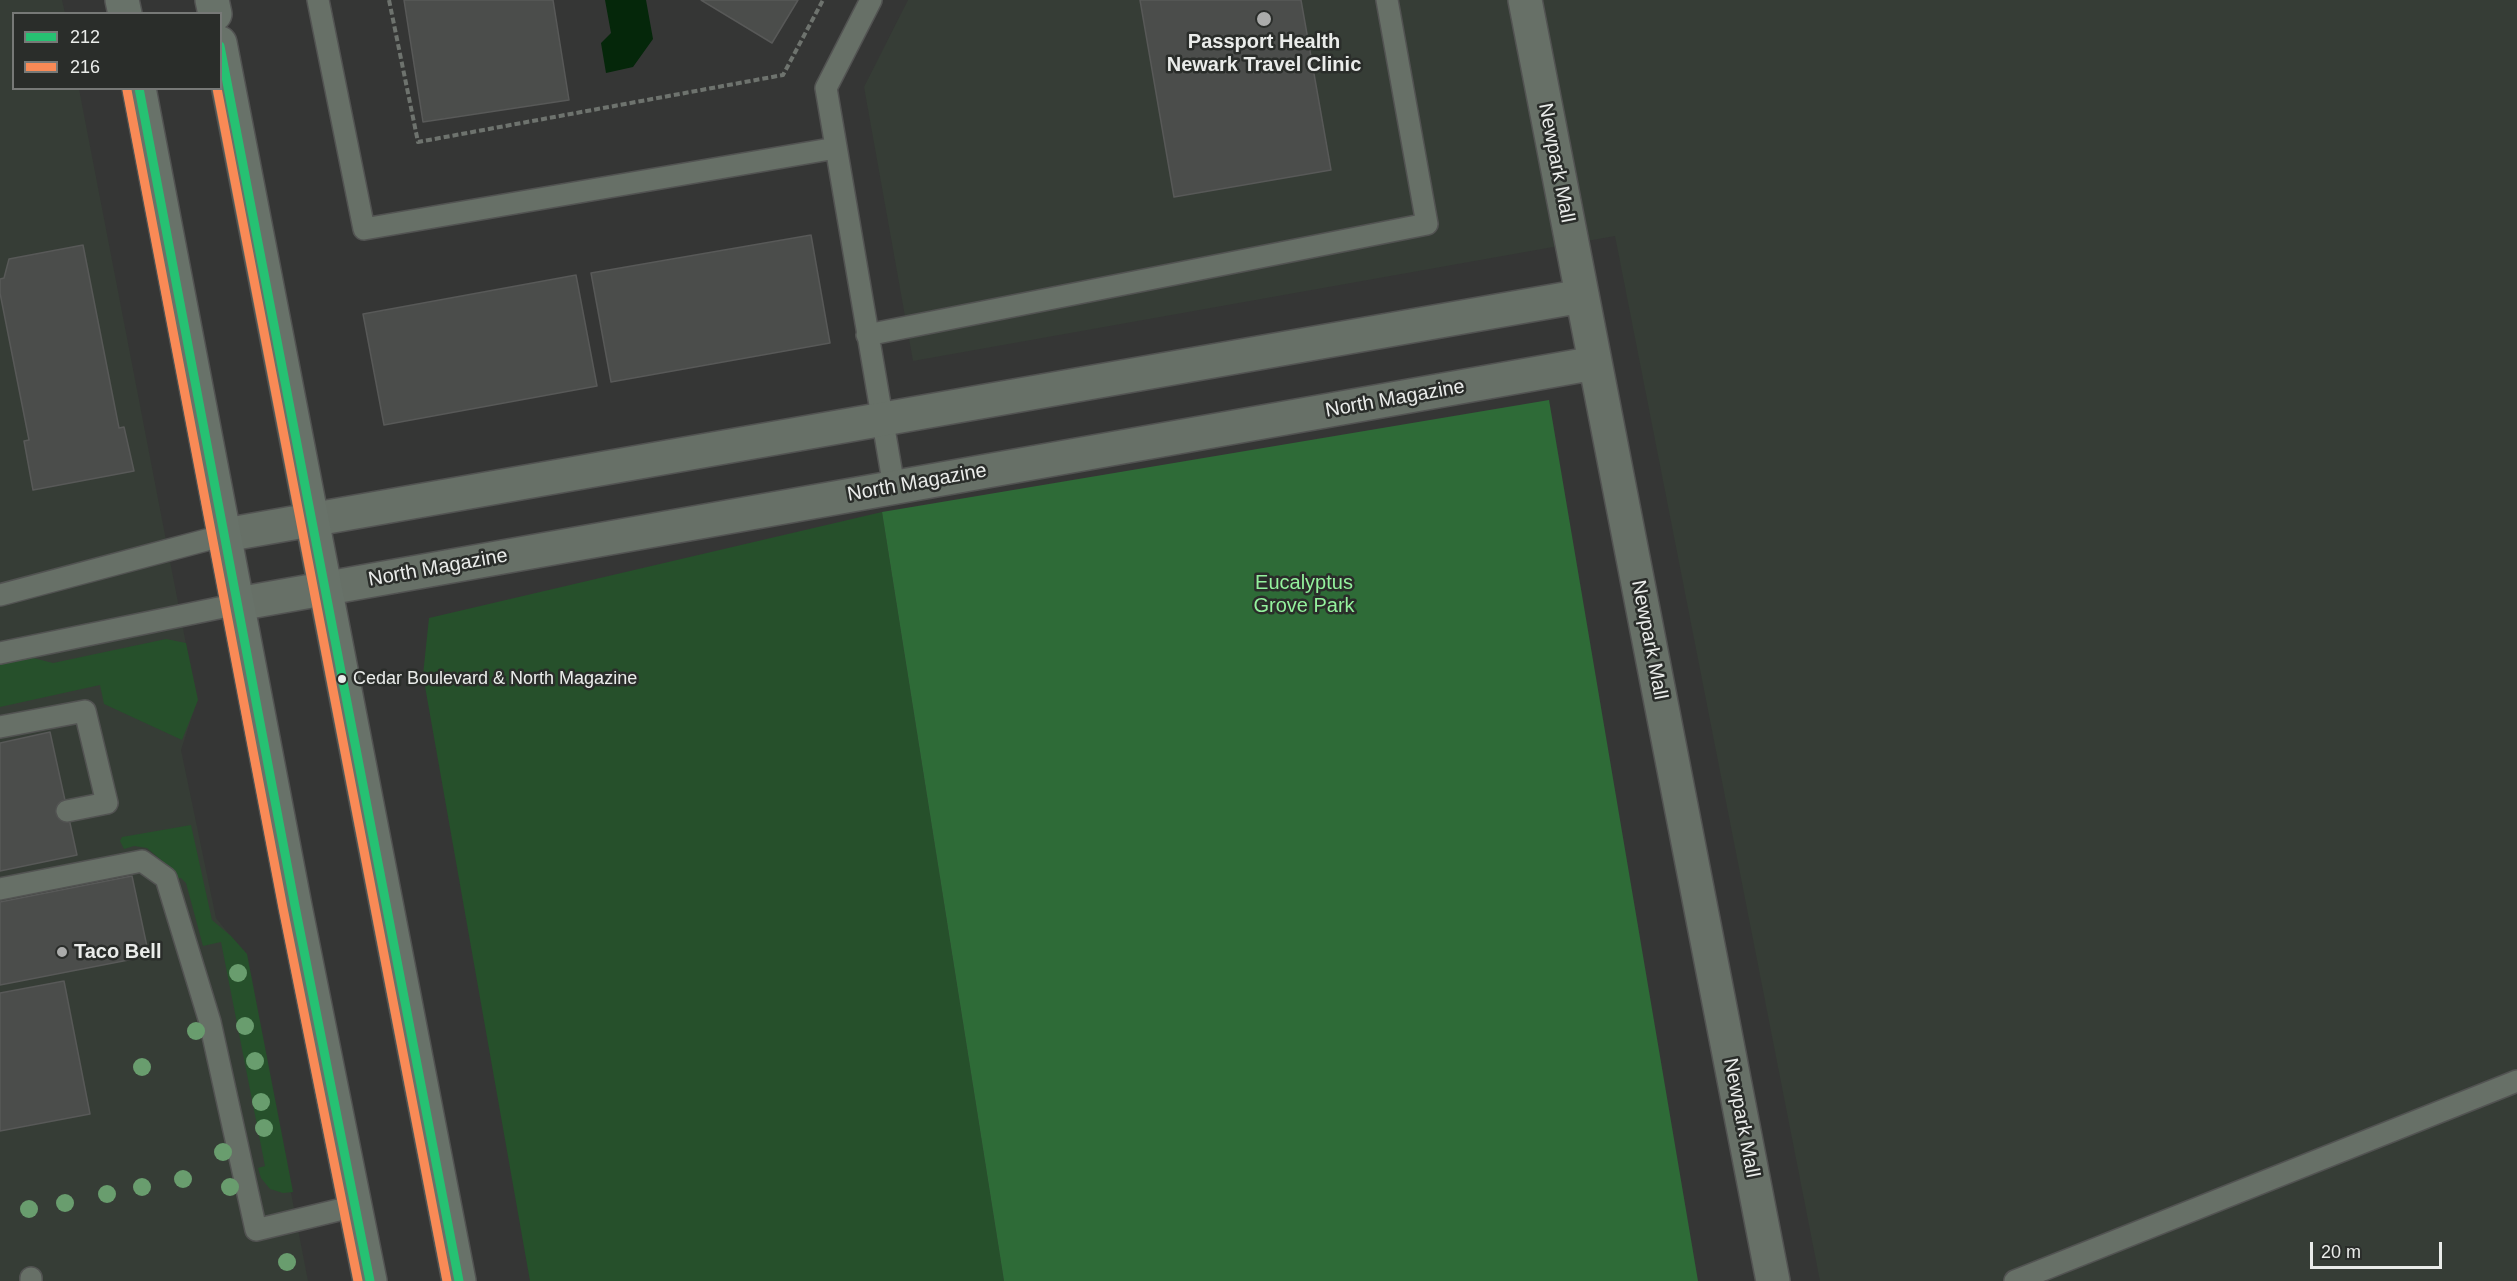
<!DOCTYPE html>
<html>
<head>
<meta charset="utf-8">
<style>
  body { margin:0 }
  #map { position:relative; width:2517px; height:1281px; overflow:hidden; background:#353635; font-family:Helvetica,sans-serif }
  canvas { display:block }
  .legend { position:absolute; left:12px; top:12px; width:210px; height:78px; box-sizing:border-box; background:#2a2d2a; border:2px solid #777977; margin:0; padding:8px 10px; list-style:none; font-size:18px; color:#eaecea }
  .legend li { display:flex; align-items:center; gap:12px; height:30px }
  .legend b { width:30px; border:2px solid #777977 }
  .scale { position:absolute; left:2310px; top:1242px; width:132px; height:27px; box-sizing:border-box; border:3px solid #eaecea; border-top:0; padding-left:8px; font-size:18px; line-height:21px; white-space:nowrap; color:#eaecea; -webkit-text-stroke:4px #2a2d2a; paint-order:stroke }
</style>
</head>
<body>
<div id="map">
<canvas width="2517" height="1281"></canvas>
<ul class="legend">
<li><b style="height:8px;background:#26c172"></b>212</li>
<li><b style="height:8px;background:#f98a56"></b>216</li>
</ul>
<div class="scale">20 m</div>
</div>
<script>
const g = document.querySelector('canvas').getContext('2d');
g.lineJoin = 'round';
function fill(path, color) {
  g.fillStyle = color;
  g.fill(path, 'evenodd');
}
function shape(rows) {
  const path = new Path2D();
  for (const r of rows) {
    path.moveTo(r[0], r[1]);
    for (let i = 2; i < r.length; i += 2) path.lineTo(r[i], r[i + 1]);
  }
  return path;
}
function stroke(path, color, width, dash) {
  g.strokeStyle = color;
  g.lineWidth = width;
  g.lineCap = dash ? 'butt' : 'round';
  g.setLineDash(dash || []);
  g.stroke(path);
}
function write(font, color, halo, rows, align = 'center') {
  g.font = font + ' Helvetica,sans-serif';
  g.lineWidth = 5;
  g.setLineDash([]);
  g.textBaseline = 'middle';
  g.strokeStyle = halo;
  g.fillStyle = color;
  for (const [text, x, y, turn = 0] of rows) {
    g.save();
    g.translate(x, y);
    g.rotate((+turn || 0) * Math.PI / 180);
    g.textAlign = isNaN(turn) ? turn : align;
    if (halo) g.strokeText(text, 0, 0);
    g.fillText(text, 0, 0);
    g.restore();
  }
}
fill(shape([
  [0,0,62,0,65,13,14,14,14,88,79,89,197,701,181,750,216,918,245,954,308,1281,0,1281],
  [908,0,2517,0,2517,1281,1820,1281,1615,236,913,361,864,87]
]), '#363d36');
fill(shape([
  [882,512,1004,1281,530,1281,423,675,429,618],
  [166,639,186,643,198,700,182,740,104,704,100,685,0,707,0,664,29,657,53,663],
  [191,825,212,920,231,936,247,954,293,1192,283,1193,270,1189,261,1178,258,1168,265,1166,221,942,203,946,186,883,181,878,171,879,167,865,147,848,134,846,124,849,120,841,122,837]
]), '#26502b');
fill(shape([
  [1549,400,1698,1281,1004,1281,882,512]
]), '#2e6b37');
fill(shape([
  [605,0,646,0,653,39,633,67,606,73,601,43,611,33]
]), '#05270a');
const building = shape([
  [404,0,553,0,569,100,423,122,404,0],
  [701,0,798,0,772,43,701,0],
  [1140,0,1301,0,1331,170,1174,197,1140,0],
  [811,235,830,343,611,382,591,273,811,235],
  [83,245,119,428,124,427,134,471,33,490,24,441,29,440,0,293,0,279,4,278,9,259,83,245],
  [576,275,597,386,384,425,363,314,576,275],
  [50,732,77,855,0,871,0,743,50,732],
  [132,876,149,956,0,985,0,902,132,876],
  [64,981,90,1114,0,1131,0,993,64,981]
]);
fill(building, '#4b4d4b');
stroke(building, '#585958', 1.5);
const lane = shape([
  [318,0,364,229,836,148],
  [871,0,826,88,894,487],
  [867,335,1427,224,1387,0],
  [0,595,225,535],
  [0,653,238,604],
  [0,727,85,711,107,803,67,811],
  [0,889,142,861,166,878,210,1022,256,1230,355,1206],
  [31,1278,31,1281],
  [2015,1281,2517,1081]
]);
const street = shape([
  [1525,0,1773,1281],
  [225,535,1582,296],
  [238,604,1595,363]
]);
const secondary = shape([
  [122,0,125,14],
  [212,0,215,14],
  [220,43,459,1281],
  [139,88,295,906,370,1281]
]);
stroke(lane, '#525352', 24);
stroke(street, '#525352', 36);
stroke(secondary, '#525352', 36);
stroke(shape([
  [389,0,418,142,783,75,823,0]
]), '#6e736e', 4, [6, 3]);
stroke(lane, '#677067', 21);
stroke(street, '#677067', 33);
stroke(secondary, '#687269', 33);
stroke(shape([
  [220,46,459,1281],
  [139,88,295,906,370,1281]
]), '#26c172', 9);
stroke(shape([
  [217,88,447,1281],
  [127,90,283,908,358,1281]
]), '#f98a56', 9);
g.fillStyle = '#699d6e';
for (const [x, y] of [
  [238,973],
  [245,1026],
  [196,1031],
  [255,1061],
  [142,1067],
  [261,1102],
  [264,1128],
  [223,1152],
  [183,1179],
  [142,1187],
  [230,1187],
  [107,1194],
  [65,1203],
  [29,1209],
  [287,1262]
]) {
  g.beginPath();
  g.arc(x, y, 9, 0, 2 * Math.PI);
  g.fill();
}
for (const [x, y, r, color] of [
  [1264,19,8,"#abacab"],
  [342,679,5,"#eaecea"],
  [62,952,6,"#abacab"]
]) {
  const dot = new Path2D();
  dot.arc(x, y, r, 0, 2 * Math.PI);
  g.fillStyle = color;
  g.fill(dot);
  stroke(dot, '#2a2d2a', 2);
}
write('18px', '#eaecea', '#2a2d2a', [
  ["Cedar Boulevard & North Magazine",353,679]
], 'left');
write('bold 20px', '#eaecea', '#2a2d2a', [
  ["Passport Health",1264,42],
  ["Newark Travel Clinic",1264,65],
  ["Taco Bell",74,952,"left"]
]);
write('20px', '#eaecea', '#2a2d2a', [
  ["Newpark Mall",1556,163,79],
  ["North Magazine",1395,399,-10],
  ["North Magazine",917,483,-10],
  ["North Magazine",438,568,-10],
  ["Newpark Mall",1649,640,79],
  ["Newpark Mall",1741,1118,79]
]);
write('20px', '#94f29d', '#2a2d2a', [
  ["Eucalyptus",1304,583],
  ["Grove Park",1304,606]
]);
</script>
</body>
</html>
